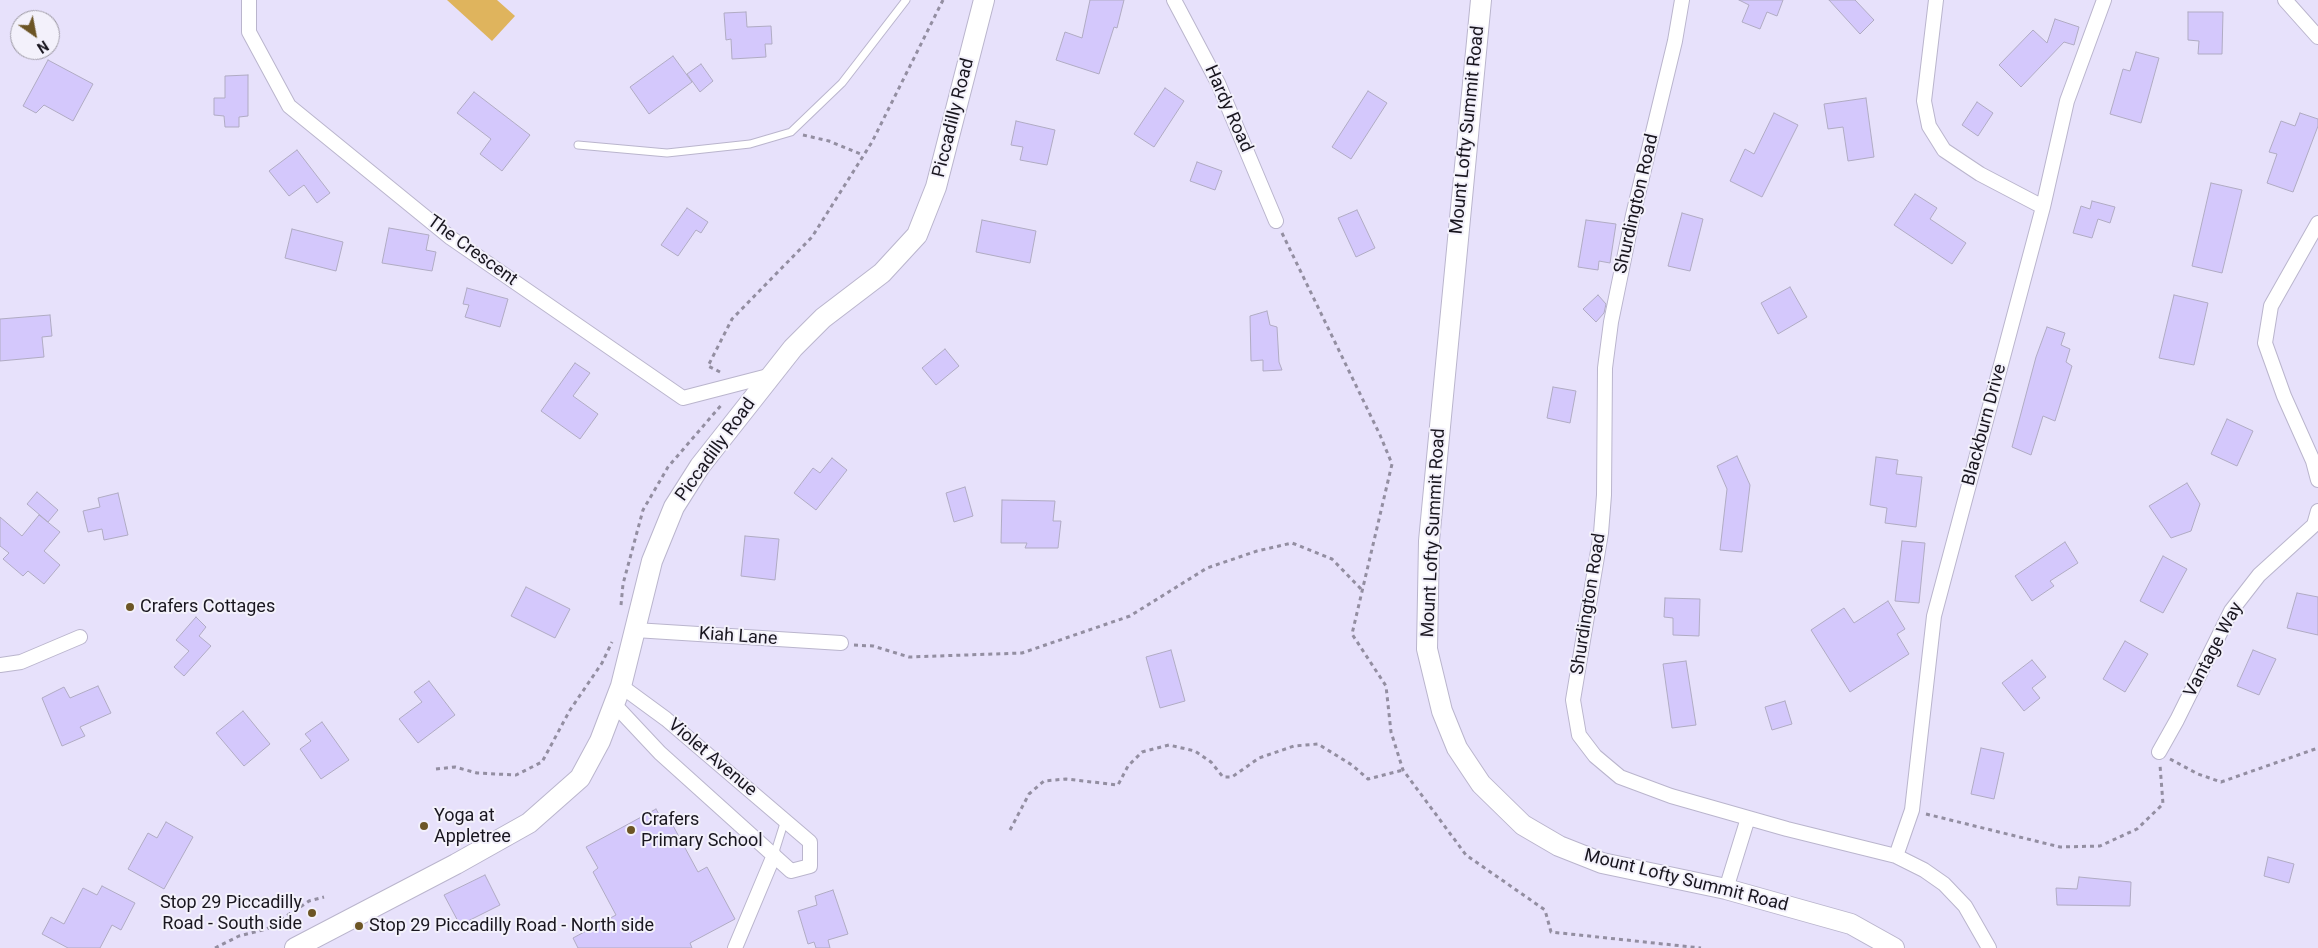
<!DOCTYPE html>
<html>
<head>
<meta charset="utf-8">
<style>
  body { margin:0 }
  #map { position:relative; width:2318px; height:948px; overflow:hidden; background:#e7e1fb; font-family:Roboto,sans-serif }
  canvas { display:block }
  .north { position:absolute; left:10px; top:10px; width:50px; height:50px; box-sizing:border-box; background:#f3f1fb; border:1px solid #9c99a3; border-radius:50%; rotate:147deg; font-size:14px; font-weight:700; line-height:20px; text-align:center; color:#19161f }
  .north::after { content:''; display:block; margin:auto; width:18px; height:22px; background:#6c5525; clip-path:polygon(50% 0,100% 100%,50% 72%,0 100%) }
</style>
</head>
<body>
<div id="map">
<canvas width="2318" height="948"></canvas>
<div class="north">N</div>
</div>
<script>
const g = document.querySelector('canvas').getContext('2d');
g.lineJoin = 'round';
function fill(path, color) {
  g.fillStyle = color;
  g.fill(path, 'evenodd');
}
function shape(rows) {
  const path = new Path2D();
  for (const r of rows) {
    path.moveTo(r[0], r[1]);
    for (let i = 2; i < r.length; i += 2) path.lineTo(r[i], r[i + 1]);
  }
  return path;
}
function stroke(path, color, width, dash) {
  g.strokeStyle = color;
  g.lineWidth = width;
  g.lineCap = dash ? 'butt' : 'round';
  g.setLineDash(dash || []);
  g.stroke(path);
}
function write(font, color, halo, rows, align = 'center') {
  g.font = font + ' Roboto,sans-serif';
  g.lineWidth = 4;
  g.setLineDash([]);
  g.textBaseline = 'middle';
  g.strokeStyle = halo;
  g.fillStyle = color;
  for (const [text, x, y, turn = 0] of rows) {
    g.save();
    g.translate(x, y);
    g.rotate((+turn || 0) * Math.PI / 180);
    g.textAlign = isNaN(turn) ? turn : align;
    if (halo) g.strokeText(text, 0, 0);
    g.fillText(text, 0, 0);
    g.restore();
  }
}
fill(shape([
  [447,0,497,0,515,16,492,41]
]), '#dfb45d');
const building = shape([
  [1090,0,1124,0,1117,28,1114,27,1099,74,1056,60,1065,32,1082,38,1090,0],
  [1739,0,1783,0,1777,16,1767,12,1760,29,1742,22,1749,5,1739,0],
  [1829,0,1855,0,1874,20,1860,34,1829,0],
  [746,12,747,27,771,26,772,44,765,44,766,57,732,59,731,39,726,40,724,13,746,12],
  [2188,12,2223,12,2222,54,2198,54,2199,41,2188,40,2188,12],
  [2055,19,2079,27,2074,45,2064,42,2021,87,1999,65,2033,30,2047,43,2055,19],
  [2136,52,2159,58,2141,123,2110,114,2123,69,2130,71,2136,52],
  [673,56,692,82,649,114,630,87,673,56],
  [48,60,93,84,73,121,44,105,36,113,23,106,48,60],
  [701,64,713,81,700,92,687,74,701,64],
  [248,75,248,116,239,117,239,127,225,127,224,116,214,115,214,98,225,98,225,76,248,75],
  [1165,88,1184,101,1154,147,1134,134,1165,88],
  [1368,91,1387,103,1351,159,1332,147,1368,91],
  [474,92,530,135,502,171,480,154,491,139,457,113,474,92],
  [1866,98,1874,157,1848,161,1843,127,1828,129,1824,104,1866,98],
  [1977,102,1993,113,1978,136,1962,125,1977,102],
  [1774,113,1798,125,1762,197,1730,181,1745,149,1754,154,1774,113],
  [2300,113,2318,119,2318,126,2293,192,2267,183,2277,154,2269,152,2281,121,2295,126,2300,113],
  [1016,121,1055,130,1047,165,1020,160,1023,147,1011,145,1016,121],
  [297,150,330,193,317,203,304,185,289,196,269,171,297,150],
  [1197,162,1222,171,1215,190,1190,181,1197,162],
  [2211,183,2242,190,2222,273,2192,266,2211,183],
  [1915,194,1937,208,1930,219,1966,243,1952,264,1894,225,1915,194],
  [2092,201,2115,207,2110,223,2098,219,2092,238,2073,233,2081,206,2090,209,2092,201],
  [687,208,708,222,701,233,696,230,678,256,661,245,687,208],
  [1357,210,1375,248,1356,257,1338,218,1357,210],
  [1682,213,1703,219,1690,271,1668,266,1682,213],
  [982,220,1036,231,1030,263,976,252,982,220],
  [1586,220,1616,224,1610,263,1599,261,1598,270,1578,267,1586,220],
  [389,228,429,235,426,250,436,252,432,271,382,263,389,228],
  [292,229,343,242,336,271,285,258,292,229],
  [1790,287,1807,317,1778,334,1761,303,1790,287],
  [467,288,508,299,500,327,465,317,469,305,463,304,467,288],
  [1598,295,1606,304,1604,313,1596,322,1583,309,1598,295],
  [2174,295,2208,303,2194,365,2159,358,2174,295],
  [1267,311,1270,325,1277,327,1279,362,1282,370,1263,371,1263,360,1251,361,1250,316,1267,311],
  [50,315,52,336,42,337,44,357,0,361,0,319,50,315],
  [2047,327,2065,333,2061,345,2070,349,2066,362,2072,366,2055,421,2043,416,2031,455,2012,447,2036,357,2047,327],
  [945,349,959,366,936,385,922,368,945,349],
  [575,363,590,373,573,396,598,414,580,439,541,411,575,363],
  [1553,387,1576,391,1570,423,1547,418,1553,387],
  [2227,419,2253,431,2237,466,2211,454,2227,419],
  [1737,456,1750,485,1742,552,1720,550,1727,489,1717,466,1737,456],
  [1876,457,1898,460,1896,474,1922,477,1916,527,1885,523,1887,508,1870,505,1876,457],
  [832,458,847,470,816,510,794,493,813,468,820,473,832,458],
  [2187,483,2200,504,2191,531,2171,538,2149,506,2187,483],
  [965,487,973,516,954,522,946,493,965,487],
  [37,492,58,510,48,522,27,504,37,492],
  [118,493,128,535,104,540,102,529,88,532,83,511,100,507,98,498,118,493],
  [1002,500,1055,501,1053,521,1061,521,1058,548,1025,548,1027,543,1001,543,1002,500],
  [39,515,60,532,44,551,60,565,44,584,28,571,23,576,3,559,9,553,0,546,0,517,22,536,39,515],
  [745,536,779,539,775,580,741,576,745,536],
  [1902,541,1925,543,1919,603,1895,601,1902,541],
  [2065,542,2078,563,2050,581,2054,586,2032,601,2015,576,2065,542],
  [2163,556,2187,569,2163,613,2140,601,2163,556],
  [526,587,570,609,555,638,511,616,526,587],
  [2297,593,2318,597,2318,635,2287,628,2297,593],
  [1665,598,1700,599,1699,636,1673,635,1673,618,1664,617,1665,598],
  [1888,601,1905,629,1897,634,1909,654,1850,692,1811,630,1844,608,1854,623,1888,601],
  [196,617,206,627,199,636,211,646,184,676,174,667,189,651,176,640,196,617],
  [2125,641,2148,654,2125,692,2103,679,2125,641],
  [1171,650,1185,701,1160,708,1146,657,1171,650],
  [2253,650,2276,659,2259,695,2237,686,2253,650],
  [2032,660,2046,677,2032,688,2040,698,2024,711,2002,683,2032,660],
  [1686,661,1696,725,1672,728,1663,664,1686,661],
  [429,681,455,715,418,743,399,719,422,702,414,692,429,681],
  [98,686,111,713,80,727,85,736,62,746,42,698,64,687,70,698,98,686],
  [1785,701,1792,724,1772,730,1765,707,1785,701],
  [243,711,270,744,244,766,216,733,243,711],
  [322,722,349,760,321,779,300,749,311,741,305,734,322,722],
  [1981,748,2004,753,1994,799,1971,794,1981,748],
  [656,809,664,823,670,820,698,872,707,867,735,919,690,943,692,948,578,948,573,938,616,915,593,872,598,868,586,847,656,809],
  [166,822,193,837,164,889,128,869,148,833,157,838,166,822],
  [2268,857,2294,864,2289,883,2264,876,2268,857],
  [485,875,500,905,460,925,444,895,485,875],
  [2079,877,2131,882,2130,906,2057,905,2056,888,2077,889,2079,877],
  [102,886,135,903,121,930,112,925,100,948,68,948,42,934,51,917,64,924,83,888,97,895,102,886],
  [833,890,848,934,828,940,830,948,816,948,814,942,808,944,798,911,817,905,815,896,833,890]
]);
fill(building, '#d4c8fc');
stroke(building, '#b0abc3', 1);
const lane = shape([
  [578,145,667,153,750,144,791,132,842,83,906,0],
  [774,855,785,820]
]);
const street = shape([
  [249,0,249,32,289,106,451,238,683,398,772,375],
  [1174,0,1218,83,1276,221],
  [1682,0,1675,41,1633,215,1611,322,1605,368,1604,495,1601,533,1573,700,1579,735,1595,756,1620,777,1671,796,1787,829,1896,856,1924,870,1944,884,1965,906,1989,948],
  [1936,0,1924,101,1929,126,1944,150,1980,174,2043,207],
  [2285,0,2318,37],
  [2318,223,2271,306,2265,343,2284,396,2313,461,2318,480],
  [635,630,841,643],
  [0,665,21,662,80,637],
  [614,704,660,753,791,871,810,866,810,842,666,719,621,686],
  [2159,752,2177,720,2231,611,2259,575,2314,525,2318,511],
  [1896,856,1912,810,1934,616,2043,207,2067,101,2104,0],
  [1726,889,1748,818],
  [735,948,774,855]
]);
const secondary = shape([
  [1481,0,1429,541,1427,649,1442,711,1457,748,1481,784,1523,825,1559,846,1602,863,1726,889,1851,924,1894,948],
  [295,948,456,864,529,823,580,778,600,741,621,686,652,561,674,507,700,466,793,348,823,318,882,273,917,235,936,187,984,0]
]);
stroke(lane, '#bab5cd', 9);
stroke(street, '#bab5cd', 16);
stroke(secondary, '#bab5cd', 22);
stroke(shape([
  [803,135,829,141,863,155],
  [1282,233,1380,435,1392,464,1352,634,1386,686,1391,732,1403,770,1466,855,1545,910,1551,932,1701,948],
  [720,372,708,366,732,319,812,237,872,142,943,0],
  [621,605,623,584,643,510,668,467,723,403],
  [854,645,873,646,909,657,1022,653,1130,616,1207,568,1257,551,1292,543,1332,559,1362,590],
  [2170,759,2198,774,2221,782,2318,748],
  [436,769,455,767,477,773,516,775,542,762,570,710,602,663,612,642],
  [1926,814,2060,847,2100,846,2137,829,2163,804,2160,765],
  [1010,830,1029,794,1044,781,1066,779,1118,785,1128,766,1142,752,1169,745,1195,751,1211,762,1223,777,1232,777,1259,758,1294,746,1318,744,1352,765,1368,779,1403,770],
  [215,948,239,936,267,929,309,901,324,897]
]), '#938ea1', 3, [4, 4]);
stroke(lane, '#fff', 7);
stroke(street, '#fff', 14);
stroke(secondary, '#fff', 20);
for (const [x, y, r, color] of [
  [130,607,5,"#6c5525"],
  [424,826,5,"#6c5525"],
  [631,830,5,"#6c5525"],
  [312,913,5,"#6c5525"],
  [359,926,5,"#6c5525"]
]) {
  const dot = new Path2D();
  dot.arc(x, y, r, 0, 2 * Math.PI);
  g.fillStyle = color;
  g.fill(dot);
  stroke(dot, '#f3f1fb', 2);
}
write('18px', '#19161f', '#f3f1fb', [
  ["Hardy Road",1228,109,66],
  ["Piccadilly Road",954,118,-76],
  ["Mount Lofty Summit Road",1468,130,-84],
  ["Shurdington Road",1637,204,-77],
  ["The Crescent",472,251,36],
  ["Blackburn Drive",1985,425,-75],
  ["Piccadilly Road",716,450,-54],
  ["Mount Lofty Summit Road",1434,533,-87],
  ["Shurdington Road",1589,604,-81],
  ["Kiah Lane",738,637,4],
  ["Vantage Way",2214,650,-62],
  ["Violet Avenue",712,758,40],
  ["Mount Lofty Summit Road",1686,881,14]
]);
write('18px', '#19161f', '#f3f1fb', [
  ["Crafers Cottages",140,607],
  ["Yoga at",434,816],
  ["Appletree",434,837],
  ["Crafers",641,820],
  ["Primary School",641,841],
  ["Stop 29 Piccadilly",302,903,"right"],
  ["Road - South side",302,924,"right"],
  ["Stop 29 Piccadilly Road - North side",369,926]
], 'left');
</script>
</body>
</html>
